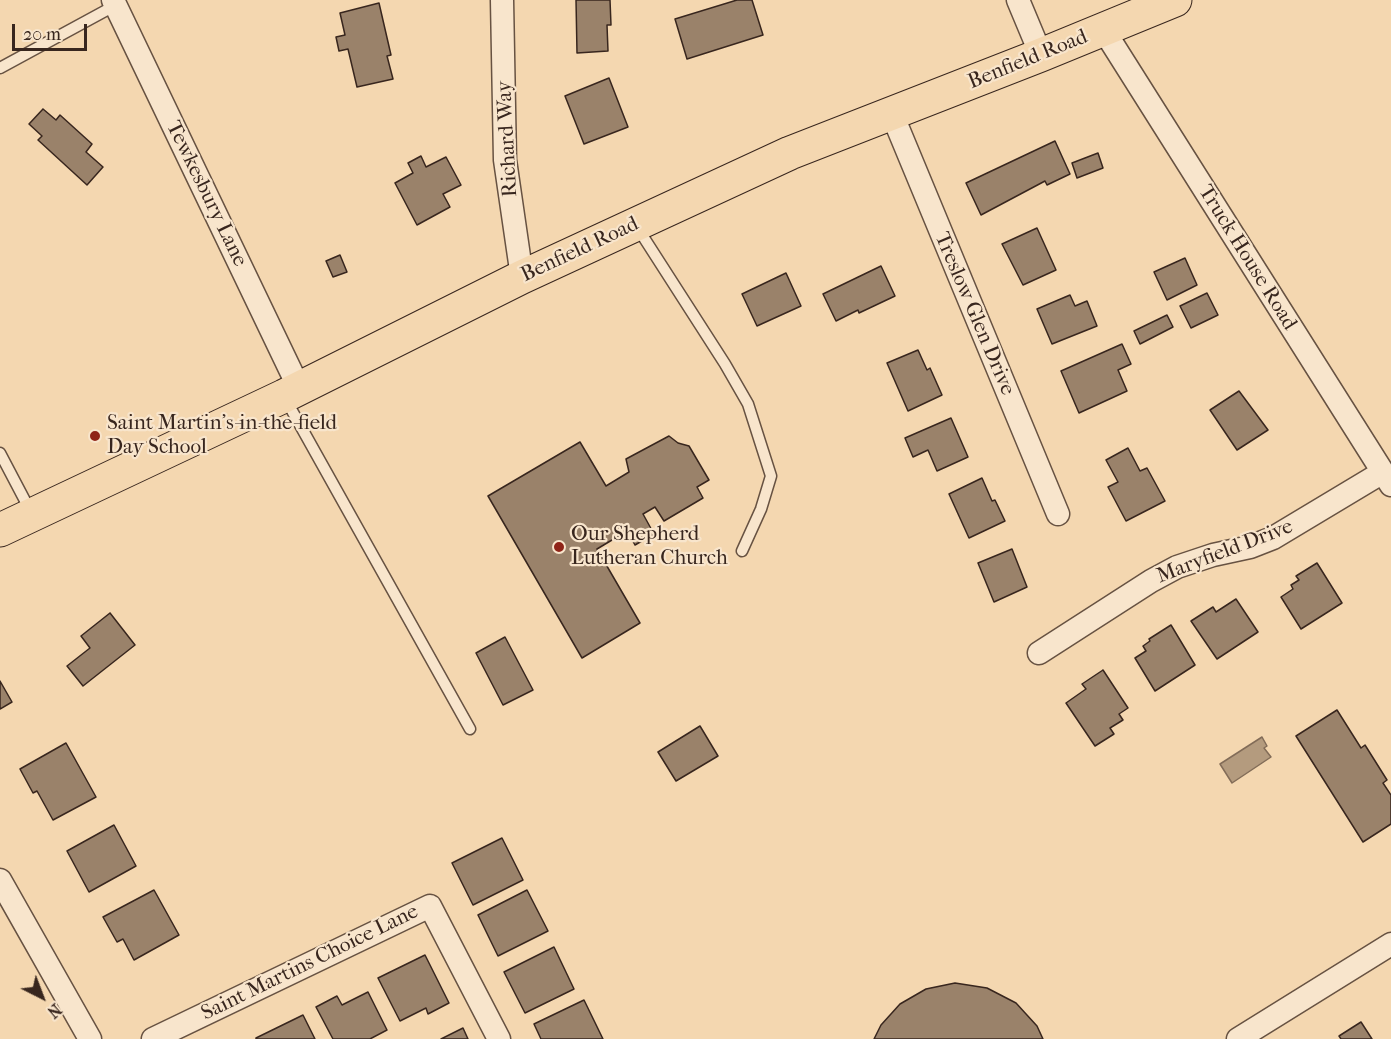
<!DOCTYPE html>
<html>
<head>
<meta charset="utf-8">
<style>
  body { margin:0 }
  #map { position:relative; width:1391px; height:1039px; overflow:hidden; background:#f4d7b0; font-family:"IM FELL French Canon",serif }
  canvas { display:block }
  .north { position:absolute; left:12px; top:967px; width:60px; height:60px; -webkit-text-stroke:4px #f8e5cc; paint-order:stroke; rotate:138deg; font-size:16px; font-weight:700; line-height:24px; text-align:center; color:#38261e }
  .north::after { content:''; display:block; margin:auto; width:21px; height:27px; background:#38261e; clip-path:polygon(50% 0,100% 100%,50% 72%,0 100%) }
  .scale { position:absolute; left:12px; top:24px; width:75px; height:27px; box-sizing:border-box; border:3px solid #38261e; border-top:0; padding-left:8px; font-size:18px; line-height:21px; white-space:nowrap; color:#38261e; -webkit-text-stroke:4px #f8e5cc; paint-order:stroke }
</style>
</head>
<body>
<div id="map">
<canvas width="1391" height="1039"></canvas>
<div class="north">N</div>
<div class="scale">20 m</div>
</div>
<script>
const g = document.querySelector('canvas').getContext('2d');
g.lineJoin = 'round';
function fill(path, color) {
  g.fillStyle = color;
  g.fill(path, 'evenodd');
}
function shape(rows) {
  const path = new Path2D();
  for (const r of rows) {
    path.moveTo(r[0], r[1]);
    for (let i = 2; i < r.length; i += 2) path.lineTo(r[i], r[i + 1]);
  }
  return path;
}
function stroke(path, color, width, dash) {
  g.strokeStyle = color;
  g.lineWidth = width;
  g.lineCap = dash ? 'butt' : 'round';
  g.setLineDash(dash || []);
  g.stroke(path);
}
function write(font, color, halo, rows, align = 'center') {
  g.font = font + ' "IM FELL French Canon",serif';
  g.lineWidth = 4.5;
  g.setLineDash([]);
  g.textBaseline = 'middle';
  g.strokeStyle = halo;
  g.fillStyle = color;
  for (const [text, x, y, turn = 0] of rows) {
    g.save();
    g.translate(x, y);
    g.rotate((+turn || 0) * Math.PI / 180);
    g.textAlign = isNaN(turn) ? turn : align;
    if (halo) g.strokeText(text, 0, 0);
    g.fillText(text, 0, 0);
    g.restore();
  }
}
const water = shape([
  [1262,737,1267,746,1264,748,1271,757,1232,783,1220,764,1262,737]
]);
fill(water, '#b49b7e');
stroke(water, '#826c58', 1.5);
const building = shape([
  [576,0,610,0,611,25,607,25,608,51,577,53,576,0],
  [737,0,752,0,763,35,687,59,675,19,737,0],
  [379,3,391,55,387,56,393,79,357,87,348,49,339,51,336,37,345,35,340,13,379,3],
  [609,78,628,127,584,144,565,96,609,78],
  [43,109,56,120,60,115,92,144,86,152,103,167,87,185,38,140,42,136,29,124,43,109],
  [1055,141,1070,174,1047,185,1045,181,981,215,966,183,1055,141],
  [1098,153,1103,168,1077,178,1072,163,1098,153],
  [421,156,426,167,446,157,461,185,443,194,450,207,417,225,395,183,413,173,408,163,421,156],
  [1037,228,1056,270,1023,285,1002,244,1037,228],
  [340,255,347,272,333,277,326,261,340,255],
  [1185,258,1197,285,1167,300,1154,272,1185,258],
  [881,266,895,296,859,313,858,310,836,321,823,294,881,266],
  [786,273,801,306,757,326,742,294,786,273],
  [1207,293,1218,315,1191,328,1180,306,1207,293],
  [1070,295,1075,306,1087,301,1097,326,1052,344,1037,309,1070,295],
  [1167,315,1173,327,1140,344,1134,331,1167,315],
  [1122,344,1131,364,1118,370,1127,391,1079,413,1061,371,1122,344],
  [918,350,927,370,930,368,942,395,908,411,887,363,918,350],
  [1239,391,1268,430,1237,450,1210,410,1239,391],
  [951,418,968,457,937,471,928,450,913,457,905,438,951,418],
  [669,436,678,443,689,446,709,480,697,487,703,498,664,521,655,507,643,514,654,534,635,545,627,531,597,549,640,623,582,658,488,496,580,442,606,486,629,472,626,459,669,436],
  [1128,448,1140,471,1147,468,1165,501,1126,521,1108,487,1118,482,1106,460,1128,448],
  [982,478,992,501,995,500,1005,521,969,538,949,494,982,478],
  [1012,549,1027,587,994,602,978,563,1012,549],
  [1317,563,1342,603,1301,629,1281,597,1293,589,1291,585,1299,580,1296,576,1317,563],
  [1236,599,1258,632,1217,659,1191,621,1213,607,1216,612,1236,599],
  [110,613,135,645,83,686,67,666,90,648,81,636,110,613],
  [1171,625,1195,665,1155,691,1135,658,1146,651,1143,646,1150,641,1149,639,1171,625],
  [505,637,533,690,503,705,476,653,505,637],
  [1103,670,1128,708,1119,714,1123,720,1110,728,1114,734,1095,746,1066,703,1086,689,1082,684,1103,670],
  [0,681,12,702,0,709,0,681],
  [1337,710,1361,748,1365,745,1387,780,1383,783,1391,795,1391,824,1363,842,1296,736,1337,710],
  [700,726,718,756,676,781,658,752,700,726],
  [66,743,96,797,53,820,37,791,33,793,20,769,66,743],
  [114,825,136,866,89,892,67,851,114,825],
  [502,838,523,880,473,905,452,863,502,838],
  [154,890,179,935,134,960,123,939,117,942,103,917,154,890],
  [527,890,548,931,498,956,478,915,527,890],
  [554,947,574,989,525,1013,504,972,554,947],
  [425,955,449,1003,428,1014,426,1008,400,1021,378,978,425,955],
  [955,983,987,988,1016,1003,1037,1026,1043,1039,874,1039,881,1025,900,1004,926,989,955,983],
  [368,992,387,1030,370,1039,333,1039,316,1007,337,996,342,1005,368,992],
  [584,1000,603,1039,541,1039,534,1024,584,1000],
  [303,1015,315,1039,256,1039,256,1038,303,1015],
  [1361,1022,1372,1039,1341,1039,1339,1036,1361,1022],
  [463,1028,468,1039,441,1039,463,1028]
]);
fill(building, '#9a826a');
stroke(building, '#38261e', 1.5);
const service = shape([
  [0,68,116,5],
  [637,227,725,364,748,404,771,476,761,509,742,551],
  [286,400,470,729],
  [0,453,31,512]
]);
const minor = shape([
  [113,0,299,388],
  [502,0,505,160,522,277],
  [1018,0,1041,55],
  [1103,29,1391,485],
  [892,114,1058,514],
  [1039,653,1151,581,1177,567,1213,555,1250,547,1273,538,1383,472],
  [0,880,90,1039],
  [153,1039,430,906,499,1039],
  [1238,1039,1391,944]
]);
const primary = shape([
  [0,530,284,396,522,277,790,153,1041,55,1175,0]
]);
stroke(service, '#675242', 13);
stroke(minor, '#675242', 25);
stroke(primary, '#38261e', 35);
stroke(service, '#f8e5cc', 10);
stroke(minor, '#f8e5cc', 22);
stroke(primary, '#f4d7b0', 33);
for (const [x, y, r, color] of [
  [95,436,6,"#8f2418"],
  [559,547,6,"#8f2418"]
]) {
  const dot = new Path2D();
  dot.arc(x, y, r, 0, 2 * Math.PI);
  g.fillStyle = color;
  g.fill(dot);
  stroke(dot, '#f8e5cc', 2);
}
write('21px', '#38261e', '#f8e5cc', [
  ["Benfield Road",1028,60,-22],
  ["Richard Way",508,139,-93],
  ["Tewkesbury Lane",206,194,64],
  ["Benfield Road",580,250,-25],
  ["Truck House Road",1247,258,58],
  ["Treslow Glen Drive",974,314,67],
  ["Maryfield Drive",1225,552,-21],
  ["Saint Martins Choice Lane",310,963,-26]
]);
write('21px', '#38261e', '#f8e5cc', [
  ["Saint Martin's-in-the-field",107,424],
  ["Day School",107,448],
  ["Our Shepherd",571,535],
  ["Lutheran Church",571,559]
], 'left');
</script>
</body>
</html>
